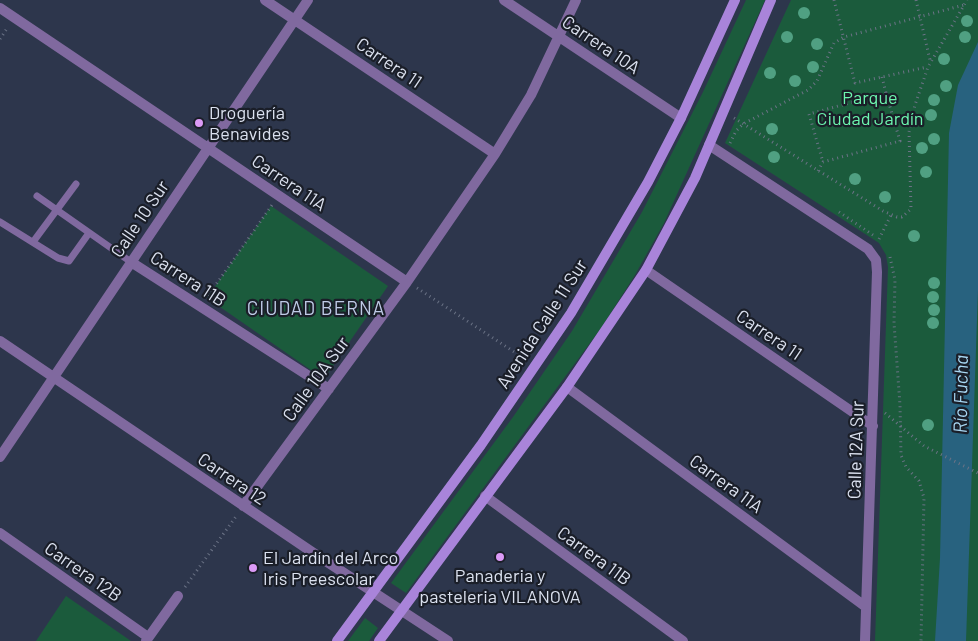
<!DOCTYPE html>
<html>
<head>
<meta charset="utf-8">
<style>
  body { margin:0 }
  canvas { display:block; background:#2d364c }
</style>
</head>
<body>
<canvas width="978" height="641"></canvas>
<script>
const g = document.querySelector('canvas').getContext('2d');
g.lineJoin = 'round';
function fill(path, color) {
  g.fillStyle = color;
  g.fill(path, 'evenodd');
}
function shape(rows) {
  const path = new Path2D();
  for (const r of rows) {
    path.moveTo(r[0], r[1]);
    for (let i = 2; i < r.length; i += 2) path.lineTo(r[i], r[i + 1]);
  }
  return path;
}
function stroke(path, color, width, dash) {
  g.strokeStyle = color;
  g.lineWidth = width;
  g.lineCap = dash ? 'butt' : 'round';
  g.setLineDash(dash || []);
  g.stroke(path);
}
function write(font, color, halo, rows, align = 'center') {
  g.font = font + ' Barlow,sans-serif';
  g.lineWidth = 4.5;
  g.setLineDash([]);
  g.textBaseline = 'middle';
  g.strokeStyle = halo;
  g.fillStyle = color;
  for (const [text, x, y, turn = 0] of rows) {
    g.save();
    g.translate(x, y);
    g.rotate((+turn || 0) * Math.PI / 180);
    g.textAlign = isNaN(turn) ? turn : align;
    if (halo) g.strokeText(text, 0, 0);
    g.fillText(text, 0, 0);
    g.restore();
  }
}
fill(shape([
  [746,0,765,0,664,223,635,275,601,328,406,593,391,583,513,417,572,331,642,212,703,92],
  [791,0,978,0,978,641,875,641,888,267,886,255,879,243,725,143],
  [271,206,388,286,324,379,207,298],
  [66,596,131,641,36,641],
  [365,618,378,628,369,641,348,641]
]), '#1b5b3c');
fill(shape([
  [978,42,978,290,966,641,935,641,940,558,949,133,958,85]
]), '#28627f');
stroke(shape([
  [834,0,855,83,927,67],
  [916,0,930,60],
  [0,39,8,27],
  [882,77,886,93],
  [734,118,883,211,897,217,902,217,911,209,909,132,915,105,928,67,967,0],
  [730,143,736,131,743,124,808,90,817,81,834,43,844,37,964,5],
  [818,171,823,162,900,141,886,93,809,114,823,162],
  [839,212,873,235],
  [879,239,891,215],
  [890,257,895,280,894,323,900,405,901,455,906,467,919,481,924,498,921,641],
  [417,288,525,359],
  [208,296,272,205],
  [885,413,924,446,978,473],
  [185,587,237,515]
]), '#6b7386', 3, [1, 4]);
stroke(shape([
  [37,196,131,262],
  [0,222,58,258,69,261,89,233],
  [33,242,76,184]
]), '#80699f', 7);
stroke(shape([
  [265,0,495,154],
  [504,0,681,118],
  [0,8,407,282],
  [709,145,868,249,876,260,877,272,865,641],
  [131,262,329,389],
  [646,270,873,426],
  [0,341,312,552,448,641],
  [567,387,866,607],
  [0,457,308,0],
  [485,496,683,641],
  [243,506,407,282,495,154,531,95,576,0],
  [0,533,148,637],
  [146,641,178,596]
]), '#80699f', 10);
stroke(shape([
  [337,641,481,445,571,313,648,182,681,118,735,0],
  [379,641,567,387,646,270,695,178,771,0]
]), '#a984da', 10);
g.fillStyle = '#50a082';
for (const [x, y] of [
  [804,13],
  [967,21],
  [787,37],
  [965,37],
  [817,44],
  [944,59],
  [813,67],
  [770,73],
  [795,81],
  [946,86],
  [934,100],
  [931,115],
  [772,129],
  [934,139],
  [922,148],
  [774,157],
  [926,172],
  [855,179],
  [885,197],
  [914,236],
  [934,283],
  [933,297],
  [934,310],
  [933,323],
  [928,425]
]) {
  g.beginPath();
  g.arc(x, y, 6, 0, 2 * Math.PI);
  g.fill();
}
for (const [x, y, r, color] of [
  [199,123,5,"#db9af6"],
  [500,557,5,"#db9af6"],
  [253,568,5,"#db9af6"]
]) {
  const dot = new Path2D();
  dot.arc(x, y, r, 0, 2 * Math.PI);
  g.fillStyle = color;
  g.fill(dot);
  stroke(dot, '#1a1e28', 2);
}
write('18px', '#dbe1ef', '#1a1e28', [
  ["Carrera 10A",601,45,34],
  ["Carrera 11",389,63,34],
  ["Carrera 11A",289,183,34],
  ["Calle 10 Sur",140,219,-56],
  ["Carrera 11B",188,279,33],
  ["Avenida Calle 11 Sur",542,324,-57],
  ["Carrera 11",769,335,34],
  ["Calle 10A Sur",316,379,-54],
  ["Calle 12A Sur",856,450,-88],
  ["Carrera 12",232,479,34],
  ["Carrera 11A",726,484,36],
  ["Carrera 11B",594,556,36],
  ["Carrera 12B",83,572,35]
]);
write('18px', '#6df6af', '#1a1e28', [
  ["Parque",870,98],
  ["Ciudad Jardín",870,119]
]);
write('18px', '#dbe1ef', '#1a1e28', [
  ["Droguería",209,113],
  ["Benavides",209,134],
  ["El Jardín del Arco",263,558],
  ["Iris Preescolar",263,579],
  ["Panaderia y",500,576,"center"],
  ["pasteleria VILANOVA",500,597,"center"]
], 'left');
g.letterSpacing = '1px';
write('19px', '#bfcbe7', '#1a1e28', [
  ["CIUDAD BERNA",316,309]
]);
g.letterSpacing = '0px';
write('italic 19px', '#a9d8f4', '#1a1e28', [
  ["Río Fucha",961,394,-89]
]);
</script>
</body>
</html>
